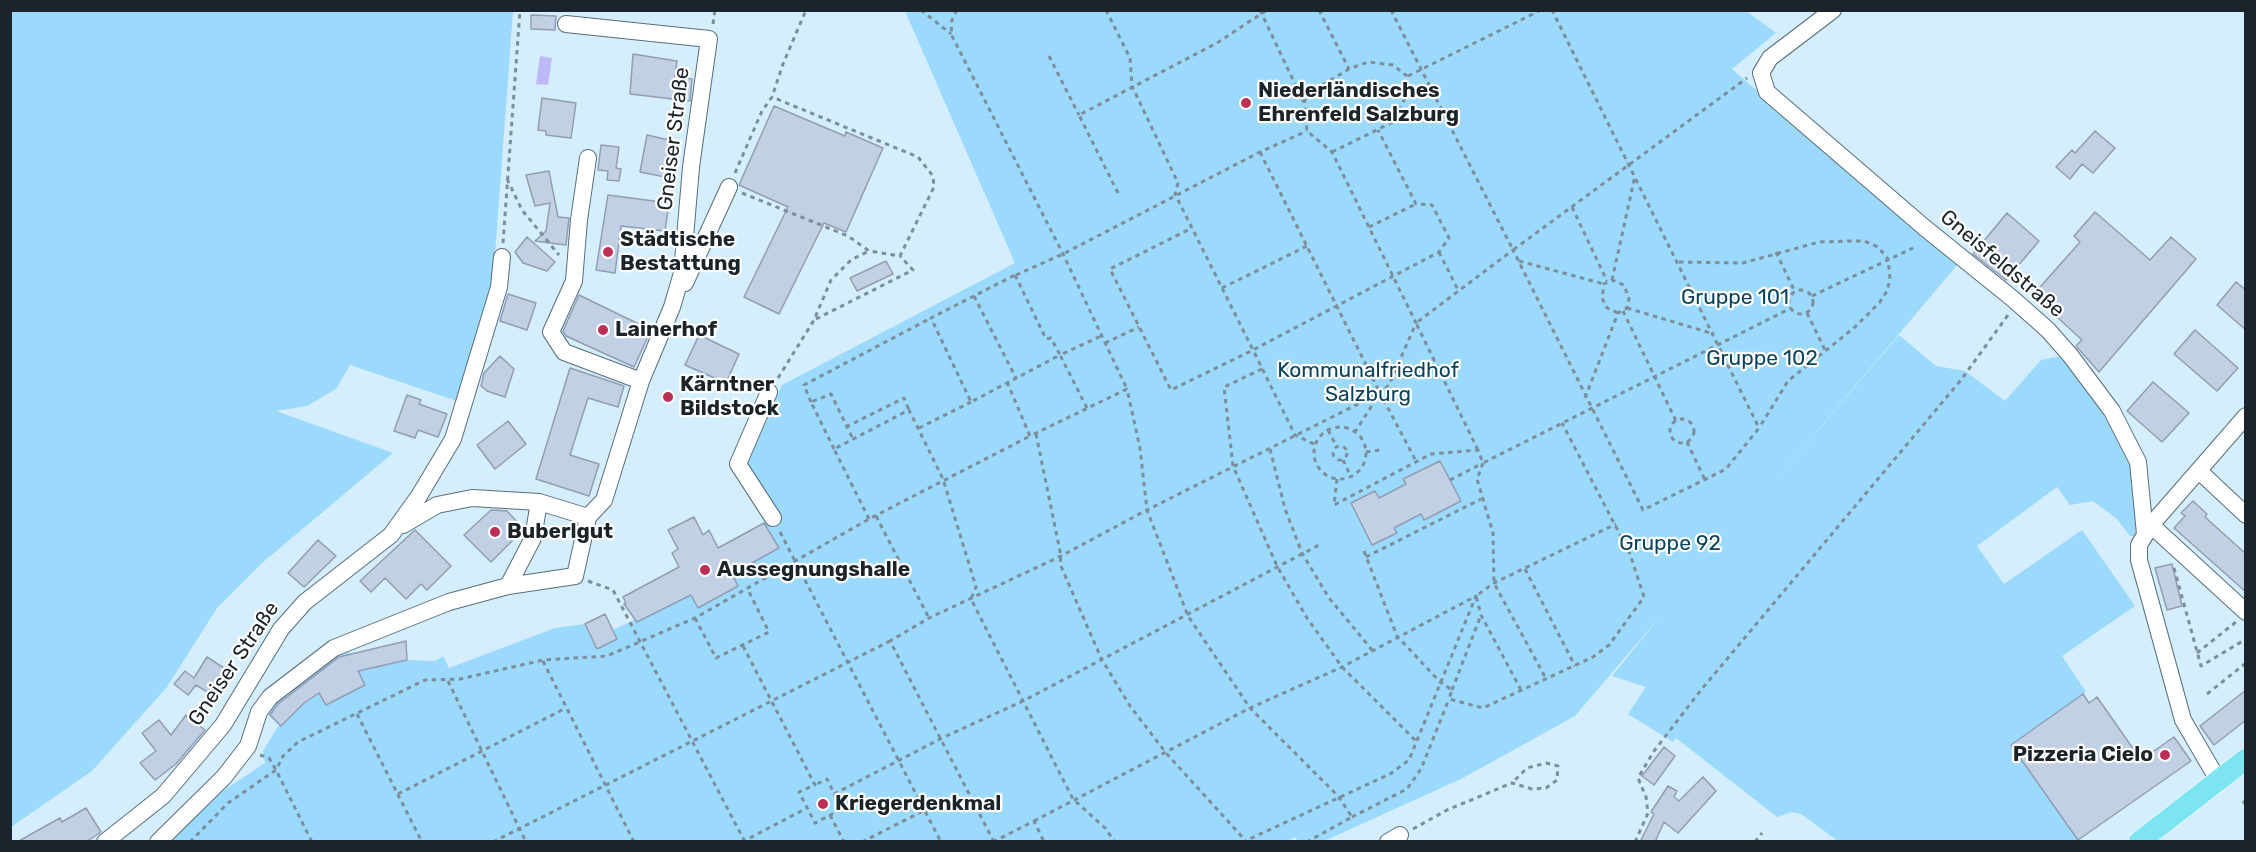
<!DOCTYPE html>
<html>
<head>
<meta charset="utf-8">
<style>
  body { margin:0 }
  #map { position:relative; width:2256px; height:852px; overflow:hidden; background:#d4eefd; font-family:Rubik,sans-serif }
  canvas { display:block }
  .frame { position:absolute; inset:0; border:12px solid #1a242a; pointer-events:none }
</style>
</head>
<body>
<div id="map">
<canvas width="2256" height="852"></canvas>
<div class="frame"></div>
</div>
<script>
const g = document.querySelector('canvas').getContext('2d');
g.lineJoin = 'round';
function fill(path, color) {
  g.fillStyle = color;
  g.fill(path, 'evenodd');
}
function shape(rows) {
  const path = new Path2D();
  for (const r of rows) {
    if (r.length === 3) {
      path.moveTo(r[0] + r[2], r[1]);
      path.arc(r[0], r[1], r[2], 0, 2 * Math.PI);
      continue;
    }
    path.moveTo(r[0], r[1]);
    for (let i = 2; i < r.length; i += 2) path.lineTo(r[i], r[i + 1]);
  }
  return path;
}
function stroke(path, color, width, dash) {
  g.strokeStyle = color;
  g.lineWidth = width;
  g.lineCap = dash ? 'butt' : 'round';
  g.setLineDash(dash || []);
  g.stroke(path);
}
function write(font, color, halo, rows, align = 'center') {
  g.font = font + ' Rubik,sans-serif';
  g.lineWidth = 4.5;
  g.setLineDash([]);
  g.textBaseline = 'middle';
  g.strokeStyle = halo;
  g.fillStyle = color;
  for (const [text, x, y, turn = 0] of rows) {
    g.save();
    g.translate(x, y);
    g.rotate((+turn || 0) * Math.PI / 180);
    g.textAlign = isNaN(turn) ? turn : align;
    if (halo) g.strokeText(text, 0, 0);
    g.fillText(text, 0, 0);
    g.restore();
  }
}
fill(shape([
  [11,11,513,11,493,282,457,401,350,365,336,389,307,406,276,411,393,453,262,563,217,608,167,687,92,771,11,827],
  [905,11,1746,11,1776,33,1732,69,1958,264,1758,501,1899,335,1936,366,1965,371,2005,401,2041,360,2061,356,2108,419,2132,467,2138,531,2135,536,2130,536,2117,519,2093,501,2070,505,2057,487,1977,546,2004,584,2082,530,2135,606,2062,656,2086,692,2011,745,2079,841,1838,841,1801,814,1792,812,1777,817,1676,738,1673,742,1628,714,1646,687,1612,676,1664,612,1575,716,1461,779,1324,841,1298,841,1295,837,1286,842,170,842,211,799,265,763,263,751,279,725,267,713,278,699,308,672,348,651,351,656,406,641,407,660,435,661,443,656,449,668,555,628,585,624,605,614,613,630,634,620,623,597,679,567,672,553,678,549,668,530,694,517,703,535,709,530,719,548,778,516,747,463,782,385,1015,263]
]), '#9bd9fd');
fill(shape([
  [540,56,552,58,548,85,536,84]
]), '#bdb8f6');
const building = shape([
  [531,15,556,16,555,30,531,29,531,15],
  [633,54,677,61,675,76,692,79,690,101,630,94,633,54],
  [542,98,576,103,571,138,546,135,546,131,538,130,542,98],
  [774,106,845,136,846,132,883,148,846,232,824,223,779,314,744,297,788,207,739,185,774,106],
  [2095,131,2115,148,2093,173,2082,164,2070,179,2056,167,2072,150,2075,153,2095,131],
  [647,135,673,141,665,177,640,172,647,135],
  [601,145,619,147,616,168,621,169,619,181,607,180,608,171,598,170,601,145],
  [549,171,558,217,569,218,566,245,535,241,546,231,550,203,535,206,526,175,549,171],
  [608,195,669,203,665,231,621,226,615,273,596,270,608,195],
  [2095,212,2150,260,2171,237,2196,259,2099,372,2076,346,2082,340,2033,295,2080,242,2074,236,2095,212],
  [2007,213,2039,241,2006,280,1973,254,2007,213],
  [527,237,555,262,547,271,523,263,515,252,527,237],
  [886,261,893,274,857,291,850,278,886,261],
  [2236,282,2246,290,2246,330,2217,305,2236,282],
  [508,294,536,303,527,330,500,321,508,294],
  [579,295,651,330,634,367,566,336,563,331,579,295],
  [2195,330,2238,368,2217,391,2174,354,2195,330],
  [699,335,739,354,726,383,685,365,699,335],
  [500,356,514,369,505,397,487,391,481,386,484,373,500,356],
  [570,368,624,386,618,407,588,398,570,455,599,464,589,496,536,479,570,368],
  [2153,382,2189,413,2162,442,2127,411,2153,382],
  [407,395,421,400,419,404,447,414,438,437,418,430,415,438,394,431,407,395],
  [508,421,526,444,495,469,477,445,508,421],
  [1440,461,1461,501,1424,520,1421,514,1394,528,1397,533,1372,545,1351,503,1375,491,1379,498,1406,484,1403,479,1440,461],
  [2193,501,2207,514,2205,517,2246,554,2246,592,2174,528,2185,516,2181,513,2193,501],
  [491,510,507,511,524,529,491,562,464,535,491,510],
  [694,517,703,535,709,530,718,548,764,523,779,548,732,574,738,586,698,608,691,595,637,622,624,604,626,603,623,597,679,567,672,553,678,549,668,530,694,517],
  [415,530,451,566,427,590,421,584,406,599,385,578,371,592,360,581,415,530],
  [318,540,336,556,304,587,288,573,318,540],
  [2172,564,2182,606,2167,610,2155,568,2172,564],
  [605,614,617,639,597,649,585,624,605,614],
  [406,641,407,660,358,671,365,685,326,705,319,693,304,703,281,726,270,715,278,704,339,657,406,641],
  [207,657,230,672,214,696,196,685,188,695,174,684,185,671,194,678,207,657],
  [2246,690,2246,720,2214,745,2200,726,2246,690],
  [2083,694,2089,703,2097,697,2141,760,2174,737,2191,761,2078,840,2011,745,2083,694],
  [186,715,205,730,176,764,155,780,140,763,156,751,142,733,159,720,171,735,186,715],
  [1664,747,1675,756,1654,785,1642,776,1664,747],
  [1703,777,1716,791,1678,833,1664,822,1655,842,1640,842,1654,814,1651,812,1668,786,1677,791,1674,797,1679,801,1703,777],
  [86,808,101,832,86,842,17,842,60,818,62,822,86,808]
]);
fill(building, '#c2d0e6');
stroke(building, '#919db2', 1.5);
const minor = shape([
  [1833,10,1770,58,1761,73,1767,92,1925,228,2013,299,2048,330,2070,355,2112,411,2138,462,2145,534],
  [588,158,579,220,574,281,551,332,564,352,641,381],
  [685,283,729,187],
  [769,392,738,464,773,518],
  [2199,471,2246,515],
  [403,525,437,505,472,498,539,502,588,517],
  [2151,525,2246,612],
  [508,586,533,538,539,502],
  [2218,780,2183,720,2139,560,2139,545,2151,525,2246,416],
  [105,842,163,796,223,725,281,629,305,602,391,535,419,496,453,439,499,287,502,257],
  [158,842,224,777,248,746,259,712,270,697,334,648,449,602,508,586,575,576,588,517,604,500,641,381,672,307,682,273,691,167,709,39,566,24],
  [1388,842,1400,835]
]);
const major = shape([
  [2139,842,2246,759]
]);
stroke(minor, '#576e7b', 18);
stroke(major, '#fff', 22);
stroke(shape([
  [921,10,951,34],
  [957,10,952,20,951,34,1063,254,1127,389],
  [1106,10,1130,58,1132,86,1178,183,1175,194,1253,350,1171,390,1110,269,1192,228],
  [1260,10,1303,101],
  [1319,10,1349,69],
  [1391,10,1513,250,1747,78],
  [713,24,715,10],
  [1049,56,1079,115],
  [1408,76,1541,10],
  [1260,152,1380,393],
  [1332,152,1393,122,1407,94,1407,76,1393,65,1368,62,1349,69,1309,93,1304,102,1307,131,1332,152,1416,323,1389,385,1380,393,1355,432],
  [735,173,762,111,772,97,783,64,806,10],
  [507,179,522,210,559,255],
  [742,193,848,236,869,251,900,256,934,187,933,176,918,157,772,97],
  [1118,193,1079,115,1217,43,1267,10],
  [1572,207,1607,281],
  [1369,227,1416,204],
  [503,243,520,10],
  [1439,252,1459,292],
  [1776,252,1795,292],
  [1519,261,1604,284],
  [1679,262,1743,263,1819,242,1850,241,1864,241,1878,247,1888,259,1890,279,1887,291,1880,302,1855,327,1788,381,1759,428],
  [1015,275,1046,339,1051,338,1060,355,971,402,931,318,1015,275],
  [1016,275,1063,254,1260,152,1307,131],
  [1612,280,1635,176],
  [1222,288,1307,246],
  [1801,302,12],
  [974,296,1016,378],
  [1812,296,1913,248],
  [1627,308,1714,334],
  [1623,311,1676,421],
  [1807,313,1826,352],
  [816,319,913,270,900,256],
  [1105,343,1139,327],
  [1262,369,1224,387,1233,466,1277,566,1307,618,1342,667,1417,742],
  [778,378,814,320,831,280,851,260,869,251],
  [1007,382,1030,436,1127,389,1140,448,1147,510,1188,616,1250,708,1338,796,1352,817,1307,842],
  [1585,398,1618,313,1627,308,1629,299,1624,285,1612,280,1604,284,1602,298,1607,308,1618,313],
  [811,402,804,385,931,318],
  [1087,408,1060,355,1101,336],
  [1682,431,12],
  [1340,453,26],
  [846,427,904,398,909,410],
  [919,428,971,402],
  [1328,430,1337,447],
  [1036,434,1061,556,1060,564,1101,658,1130,706,1166,753,1245,840],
  [1687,442,1705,480],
  [1314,444,1295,435,1253,350,1439,252,1449,238,1432,205,1416,204,1378,130],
  [1340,453,7],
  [834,449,811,402,831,394,853,439],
  [1270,449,1285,509,1302,553,1329,598,1372,650],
  [1478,450,1416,323,1513,250,1643,510,1726,469,1759,428,1552,10],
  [1366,452,1380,450],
  [1343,460,1351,477],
  [1483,463,1477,479,1493,533,1494,583,1545,677],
  [1337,479,1334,505,1431,454,1478,450,1483,463,1791,308],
  [1450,480,1481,464],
  [876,516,929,618],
  [869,519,834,449,909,410,943,479,976,587,971,599,1073,799,1105,828,1115,842],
  [780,532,941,842],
  [1364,551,1397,636,1440,682,1452,690,1449,699,1483,708,1593,657,1609,645,1644,597,1630,554,1562,423],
  [1366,557,1481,499],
  [2174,568,2201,666,2246,639],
  [1525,569,1575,666],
  [588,581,613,590,745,842],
  [695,618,716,658,769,632,748,590],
  [743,646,815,785,799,792,815,823,842,809,827,779,815,785],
  [2197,653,2236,622],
  [543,661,634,842],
  [448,681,526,842],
  [1452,690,1481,615],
  [1521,690,1481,615,1476,596,1494,583,1616,524],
  [2207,694,2246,663],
  [357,714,422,842],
  [260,755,269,758,276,770,312,842],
  [398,794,566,708],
  [834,794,942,738,1023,701,1321,544],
  [2243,801,2246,805],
  [830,815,844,842],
  [1352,817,1407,789,1421,769,1449,699],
  [1034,821,1250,708,1342,667,1476,596,1409,760,1390,774,1243,842],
  [1413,829,1447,810,1512,783,1532,789,1546,788,1557,780,1558,766,1546,763,1527,768,1512,783],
  [190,842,228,803,276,770,283,756,298,742,425,680,460,679,543,660,607,656,695,618,869,519,1030,436],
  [493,842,890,641],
  [742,842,807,808],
  [862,842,925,810],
  [993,842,1034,821,1044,842],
  [994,842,890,641,929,618,1061,556,1147,510,1380,393,1416,461],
  [1635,842,1648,813,1646,797,1638,778,1654,751,1701,690,1961,380,2008,315],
  [1755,842,1762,833]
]), '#7c8e99', 3, [4.5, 4.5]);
stroke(minor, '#fff', 16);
stroke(major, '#7de5f1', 21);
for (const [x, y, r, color] of [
  [1246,103,6,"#be2f58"],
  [608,252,6,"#be2f58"],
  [603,330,6,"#be2f58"],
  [668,397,6,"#be2f58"],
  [495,532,6,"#be2f58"],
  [705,570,6,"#be2f58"],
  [2165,755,6,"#be2f58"],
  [823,804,6,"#be2f58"]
]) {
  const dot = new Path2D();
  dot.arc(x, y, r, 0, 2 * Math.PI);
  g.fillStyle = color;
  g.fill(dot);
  stroke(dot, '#fff', 2);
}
write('bold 21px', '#1a242a', '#fff', [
  ["Niederländisches",1258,91],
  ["Ehrenfeld Salzburg",1258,115],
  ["Städtische",620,240],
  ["Bestattung",620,264],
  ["Lainerhof",615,330],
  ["Kärntner",680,385],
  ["Bildstock",680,409],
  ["Buberlgut",507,532],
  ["Aussegnungshalle",717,570],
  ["Pizzeria Cielo",2153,755,"right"],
  ["Kriegerdenkmal",835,804]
], 'left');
write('21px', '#1a242a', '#fff', [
  ["Gneiser Straße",674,139,-83],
  ["Gneisfeldstraße",2002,264,40],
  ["Gneiser Straße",234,664,-56]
]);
write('21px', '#0a435d', '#fff', [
  ["Gruppe 101",1735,298],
  ["Gruppe 102",1762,359],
  ["Kommunalfriedhof",1368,371],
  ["Salzburg",1368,395],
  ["Gruppe 92",1670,544]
]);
</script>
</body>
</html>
